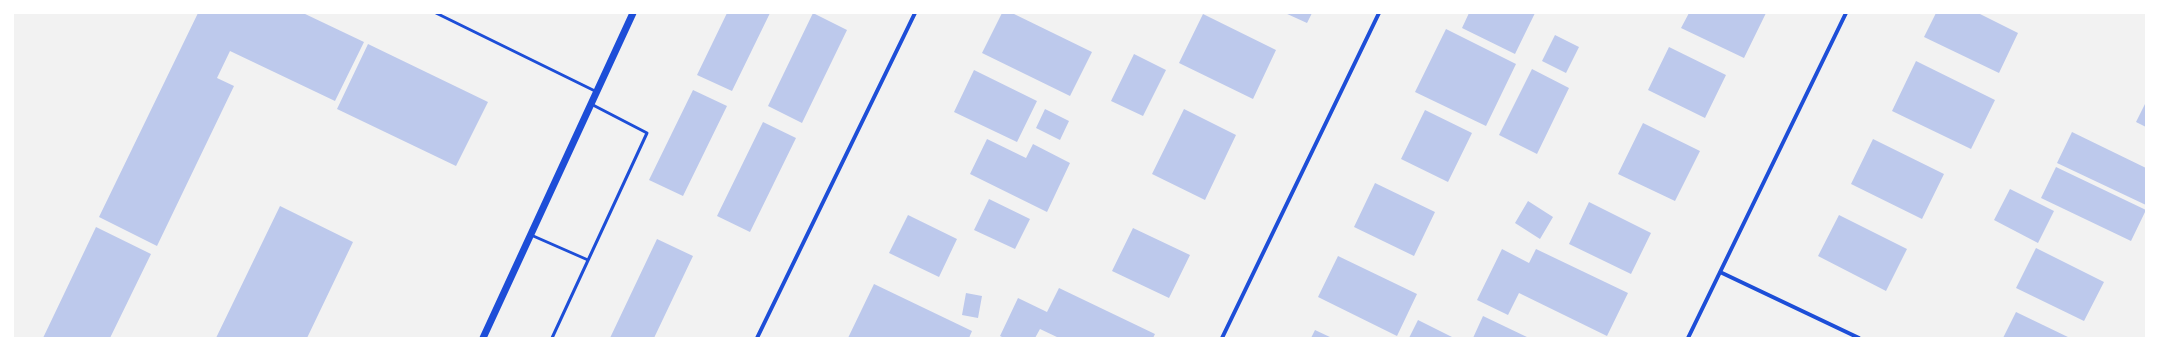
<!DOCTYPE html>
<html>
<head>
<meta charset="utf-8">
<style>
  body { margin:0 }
  #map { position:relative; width:2159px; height:351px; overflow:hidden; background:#f2f2f2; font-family:Commissioner,sans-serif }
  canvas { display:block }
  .frame { position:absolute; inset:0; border:14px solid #fff; pointer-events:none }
</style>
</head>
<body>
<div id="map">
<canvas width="2159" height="351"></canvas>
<div class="frame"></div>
</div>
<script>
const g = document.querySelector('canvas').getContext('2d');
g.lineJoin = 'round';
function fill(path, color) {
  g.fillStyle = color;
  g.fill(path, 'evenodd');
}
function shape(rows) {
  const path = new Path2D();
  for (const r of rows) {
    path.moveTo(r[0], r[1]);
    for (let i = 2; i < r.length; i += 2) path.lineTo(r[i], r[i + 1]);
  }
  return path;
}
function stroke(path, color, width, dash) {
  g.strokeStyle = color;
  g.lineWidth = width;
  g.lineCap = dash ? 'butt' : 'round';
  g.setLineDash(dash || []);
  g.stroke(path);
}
fill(shape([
  [198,13,303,13,364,42,335,101,230,51,217,78,234,86,157,246,99,217],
  [727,13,770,13,732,91,697,75],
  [813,13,847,30,802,123,768,106],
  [1002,13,1012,13,1092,52,1070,96,982,53],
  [1285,13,1312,13,1307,23],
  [1469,13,1535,13,1515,54,1462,28],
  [1689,13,1766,13,1744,58,1681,28],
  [1936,13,1978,13,2018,33,1999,73,1924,37],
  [1203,14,1276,50,1253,99,1179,63],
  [1446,29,1516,64,1486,126,1415,92],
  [1555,35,1579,47,1566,73,1542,61],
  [368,44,488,102,456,166,337,109],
  [1669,47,1726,75,1705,118,1648,90],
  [1134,54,1166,70,1143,116,1111,101],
  [1916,61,1995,100,1971,149,1892,111],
  [1532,69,1569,88,1537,154,1499,135],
  [974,70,1037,101,1017,142,954,112],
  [693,90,727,106,683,196,649,180],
  [2146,102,2146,127,2136,122],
  [1045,109,1069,121,1060,140,1036,128],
  [1184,109,1236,135,1205,200,1152,174],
  [1425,110,1472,133,1448,182,1401,159],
  [763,122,796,138,750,232,717,216],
  [1643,123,1700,151,1675,201,1618,174],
  [2072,132,2146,168,2146,205,2057,163],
  [987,139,1026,158,1033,144,1070,163,1047,212,970,174],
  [1873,139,1944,174,1922,219,1851,184],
  [2056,167,2146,210,2131,241,2041,198],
  [1375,183,1435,212,1414,256,1354,227],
  [2010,189,2054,211,2038,243,1994,220],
  [989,199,1030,219,1015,249,974,230],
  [1528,201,1553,217,1540,239,1515,223],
  [1589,202,1651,233,1631,274,1569,244],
  [280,206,353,242,307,338,216,338],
  [908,215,957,239,939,277,889,253],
  [1839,215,1907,249,1886,291,1818,256],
  [96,227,151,254,110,338,43,338],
  [1133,228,1190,255,1169,298,1112,271],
  [657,239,693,256,654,338,610,338],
  [2036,248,2104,282,2084,321,2016,288],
  [1502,249,1529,263,1536,249,1628,293,1607,336,1519,293,1508,315,1477,300],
  [1338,256,1417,294,1397,336,1318,297],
  [874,284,972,331,969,338,848,338],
  [1059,288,1155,334,1153,338,1059,338,1040,329,1035,338,1004,338,1000,336,1018,298,1047,312],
  [966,293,982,296,978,318,962,315],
  [2016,312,2070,338,2003,338],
  [1483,316,1529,338,1473,338],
  [1418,320,1454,338,1409,338],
  [1315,330,1332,338,1311,338]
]), '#bdc9ec');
stroke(shape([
  [436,13,597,92],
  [531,235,588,260],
  [552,338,647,133,591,104]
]), '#1d4ed8', 3);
stroke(shape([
  [1720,272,1859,338],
  [757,338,915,13],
  [1222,338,1379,13],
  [1688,338,1846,13]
]), '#1d4ed8', 4);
stroke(shape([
  [483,338,633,13]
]), '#1d4ed8', 7);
</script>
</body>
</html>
